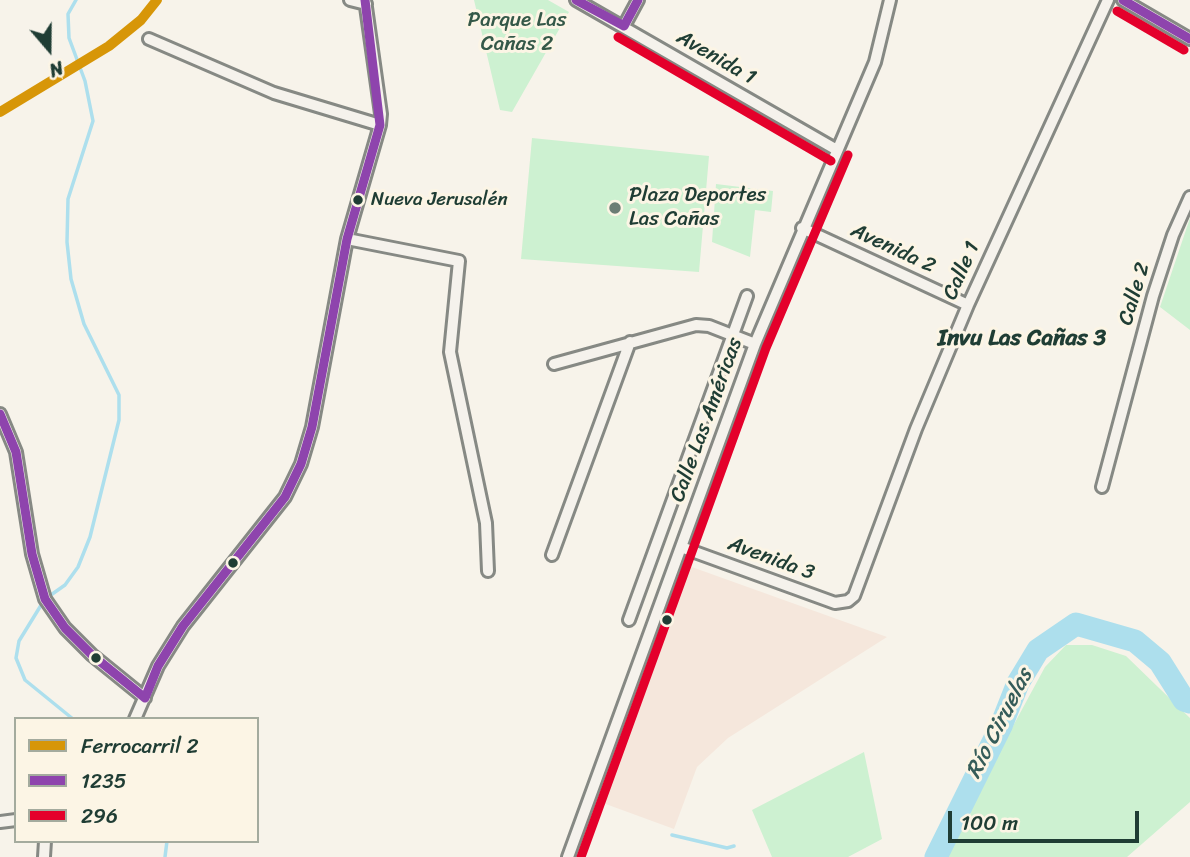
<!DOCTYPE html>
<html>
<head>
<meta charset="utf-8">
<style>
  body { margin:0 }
  #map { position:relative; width:1190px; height:857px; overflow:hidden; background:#f7f3ea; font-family:Sriracha,sans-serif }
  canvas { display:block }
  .legend { position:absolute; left:14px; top:717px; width:245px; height:126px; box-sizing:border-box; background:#fcf5e5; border:2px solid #a4ab9e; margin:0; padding:9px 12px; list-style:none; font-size:21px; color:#1f3d34 }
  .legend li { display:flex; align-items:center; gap:14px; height:35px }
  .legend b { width:35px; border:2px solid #a4ab9e }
  .north { position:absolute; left:14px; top:14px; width:70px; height:70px; -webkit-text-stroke:5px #fcf5e5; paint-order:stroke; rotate:160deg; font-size:19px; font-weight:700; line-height:28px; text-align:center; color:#1f3d34 }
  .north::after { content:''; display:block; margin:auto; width:24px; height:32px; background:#1f3d34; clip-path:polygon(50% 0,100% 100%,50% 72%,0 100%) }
  .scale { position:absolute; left:948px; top:811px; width:191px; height:32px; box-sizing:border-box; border:4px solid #1f3d34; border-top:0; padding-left:9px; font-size:21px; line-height:24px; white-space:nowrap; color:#1f3d34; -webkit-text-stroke:5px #fcf5e5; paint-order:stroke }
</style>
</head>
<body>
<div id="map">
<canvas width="1190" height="857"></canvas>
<ul class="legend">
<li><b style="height:9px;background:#d79608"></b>Ferrocarril 2</li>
<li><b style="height:9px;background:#8e44ad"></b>1235</li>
<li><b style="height:9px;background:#e4002b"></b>296</li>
</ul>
<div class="north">N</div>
<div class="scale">100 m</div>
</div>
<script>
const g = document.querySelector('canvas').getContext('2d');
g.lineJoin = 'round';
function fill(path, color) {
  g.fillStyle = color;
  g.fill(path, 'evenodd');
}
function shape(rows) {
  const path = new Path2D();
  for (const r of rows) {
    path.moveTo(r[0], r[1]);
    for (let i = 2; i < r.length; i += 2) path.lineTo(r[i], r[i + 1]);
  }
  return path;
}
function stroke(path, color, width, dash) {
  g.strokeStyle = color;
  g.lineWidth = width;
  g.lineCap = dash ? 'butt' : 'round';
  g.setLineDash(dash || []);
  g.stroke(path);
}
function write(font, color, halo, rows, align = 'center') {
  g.font = font + ' Sriracha,sans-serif';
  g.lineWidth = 6;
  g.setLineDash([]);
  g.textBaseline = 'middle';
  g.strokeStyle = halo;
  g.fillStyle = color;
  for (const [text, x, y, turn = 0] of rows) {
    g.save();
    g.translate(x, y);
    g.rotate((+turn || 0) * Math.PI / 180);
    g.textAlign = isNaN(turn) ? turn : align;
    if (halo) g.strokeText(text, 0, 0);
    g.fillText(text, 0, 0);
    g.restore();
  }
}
fill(shape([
  [689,566,887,637,728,738,697,767,674,829,603,803]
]), '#f5e7dc');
fill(shape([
  [474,0,548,0,569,12,512,112,500,110],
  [532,138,709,156,699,272,521,259],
  [716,184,773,191,771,212,755,210,750,257,712,242],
  [1190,218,1190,330,1160,307],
  [1066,645,1092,645,1126,656,1190,718,1190,802,1127,857,942,857,1045,667],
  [864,752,882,839,848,857,772,857,752,810]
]), '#cdf1d1');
stroke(shape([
  [48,597,65,585,78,567,90,537,119,420,119,395,84,324,71,279,67,242,68,199,93,121,85,81,69,38,68,14,76,0],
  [43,602,19,641,16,658,25,680,73,719],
  [672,835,727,848,734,846],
  [165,857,167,841]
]), '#addfed', 3.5);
stroke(shape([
  [936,857,1001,726,1018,683,1038,650,1076,624,1135,641,1160,662,1184,700,1190,702]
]), '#addfed', 23);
const minor = shape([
  [350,0,366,4],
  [576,0,837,150],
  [1123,0,1190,39],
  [624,26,638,0],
  [149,39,274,93,380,125],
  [802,228,968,305],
  [347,239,459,261,450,352,486,523,488,571],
  [554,364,696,325,709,326,755,344],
  [0,414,16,452,32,554,45,599,65,628,92,655,145,698],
  [1102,487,1153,296,1173,235,1190,197],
  [681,547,835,603,848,601,854,596,916,429,968,305,1108,0],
  [552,555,630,342],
  [629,620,747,296],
  [135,719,158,666,183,626,285,497,301,464,312,427,347,239,380,125,381,114,365,0],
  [0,822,16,820],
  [44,857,45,841],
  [568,857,755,344,875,62,890,0]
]);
stroke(minor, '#868984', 16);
stroke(minor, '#f5f2ec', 10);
stroke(shape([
  [576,0,624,26,638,0],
  [1123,0,1190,39],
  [0,414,16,452,32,554,45,599,65,628,92,655,145,698],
  [145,698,158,666,183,626,285,497,301,464,312,427,347,239,380,125,365,0]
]), '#8e44ad', 9);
stroke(shape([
  [1117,11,1184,50],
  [618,37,831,161],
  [581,857,766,348,848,155]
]), '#e4002b', 9);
stroke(shape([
  [0,112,109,46,141,20,157,0]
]), '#d79608', 10);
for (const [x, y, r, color] of [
  [358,200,6,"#1f3d34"],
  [615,208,7,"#6b7d74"],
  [233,563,6,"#1f3d34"],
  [667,620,6,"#1f3d34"],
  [96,658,6,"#1f3d34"]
]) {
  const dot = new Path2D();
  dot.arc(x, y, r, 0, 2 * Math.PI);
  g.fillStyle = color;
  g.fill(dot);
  stroke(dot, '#fcf5e5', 2.5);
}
write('19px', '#1f3d34', '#fcf5e5', [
  ["Nueva Jerusalén",371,200]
], 'left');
write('21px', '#345848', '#fcf5e5', [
  ["Parque Las",517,21],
  ["Cañas 2",517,45]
]);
write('21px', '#1f3d34', '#fcf5e5', [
  ["Avenida 1",716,58,30],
  ["Avenida 2",893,249,25],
  ["Calle 1",962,271,-66],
  ["Calle 2",1135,294,-73],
  ["Calle Las Américas",707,420,-70],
  ["Avenida 3",771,559,20]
]);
write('21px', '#1f3d34', '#fcf5e5', [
  ["Plaza Deportes",629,196],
  ["Las Cañas",629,220]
], 'left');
write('bold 23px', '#1f3d34', '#fcf5e5', [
  ["Invu Las Cañas 3",1022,339]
]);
write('italic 23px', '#355c59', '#fcf5e5', [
  ["Río Ciruelas",1000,724,-63]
]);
</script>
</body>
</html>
